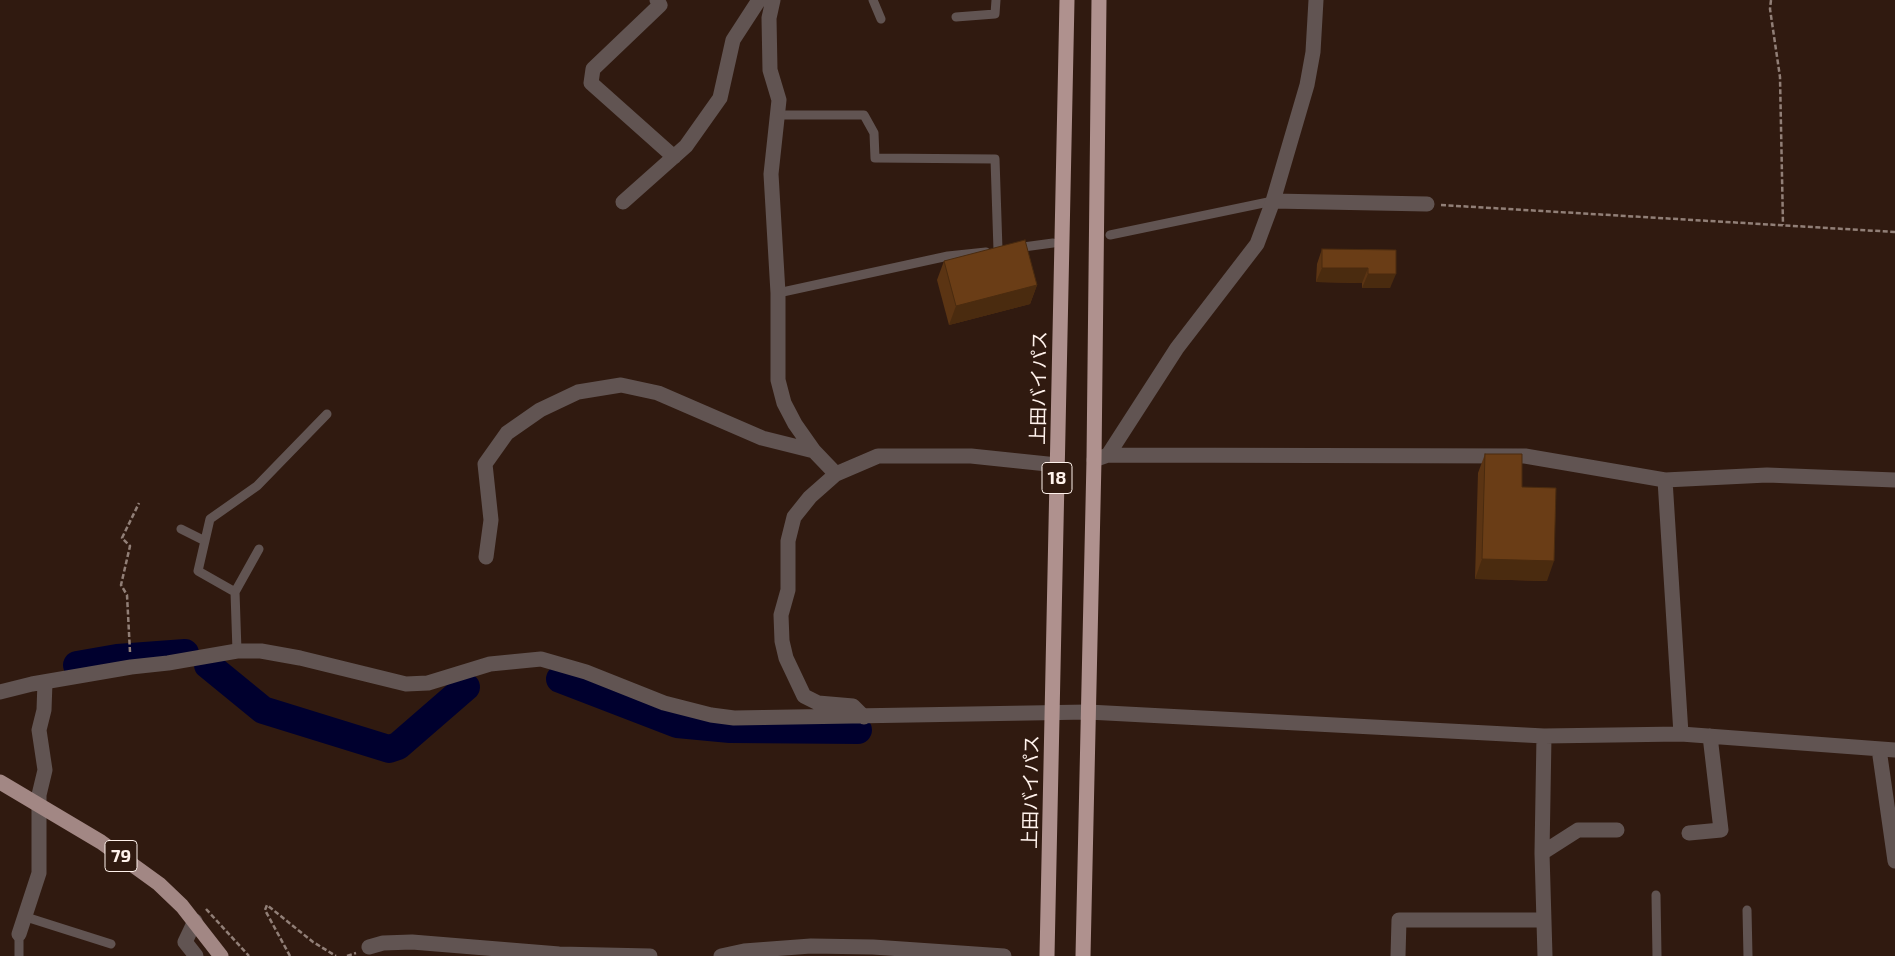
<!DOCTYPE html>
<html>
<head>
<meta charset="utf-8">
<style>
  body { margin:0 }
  canvas { display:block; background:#301a10 }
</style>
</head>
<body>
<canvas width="1895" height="956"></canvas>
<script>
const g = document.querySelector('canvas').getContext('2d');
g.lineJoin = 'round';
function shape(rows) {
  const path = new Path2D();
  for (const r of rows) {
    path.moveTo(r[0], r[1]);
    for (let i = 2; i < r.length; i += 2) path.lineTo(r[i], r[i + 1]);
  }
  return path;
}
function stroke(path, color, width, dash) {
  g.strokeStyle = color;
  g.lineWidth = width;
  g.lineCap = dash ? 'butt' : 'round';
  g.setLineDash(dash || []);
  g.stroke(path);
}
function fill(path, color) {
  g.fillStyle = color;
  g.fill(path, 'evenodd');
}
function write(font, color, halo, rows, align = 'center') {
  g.font = font + ' "Exo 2","Noto Sans JP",sans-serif';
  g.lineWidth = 4;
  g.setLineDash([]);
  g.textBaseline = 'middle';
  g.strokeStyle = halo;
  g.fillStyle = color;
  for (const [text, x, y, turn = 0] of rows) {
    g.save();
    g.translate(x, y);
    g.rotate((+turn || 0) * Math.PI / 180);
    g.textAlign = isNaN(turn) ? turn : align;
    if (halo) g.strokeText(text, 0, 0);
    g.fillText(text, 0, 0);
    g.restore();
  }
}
stroke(shape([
  [77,665,117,658,185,653],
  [208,665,263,710,389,749,398,746,466,687],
  [560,679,677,724,730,729,858,730]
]), '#00002e', 28);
stroke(shape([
  [1771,0,1770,9,1780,77,1783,225],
  [1441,205,1895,232],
  [130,652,127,595,121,585,130,546,122,538,139,503],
  [206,909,249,956],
  [290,956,265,910,267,905,313,942,336,956],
  [347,956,356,953]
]), '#917f77', 2.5, [5, 2.5]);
stroke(shape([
  [873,0,881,19],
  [956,17,995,14,996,0],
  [778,115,864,115,874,133,875,158,995,159,998,250],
  [1110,235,1273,201],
  [1016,248,1053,243],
  [778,293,948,256,986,252],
  [181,529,205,541],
  [235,592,259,549],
  [237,651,235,592,198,571,210,519,257,486,327,414],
  [1656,895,1657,956],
  [1747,910,1748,956],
  [26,917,111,944],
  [19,956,19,934]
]), '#615452', 9);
stroke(shape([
  [657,0,660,5,593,69,591,83,674,157],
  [773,0,769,18,770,70,779,100,771,174,778,293,778,380,784,403,795,424,814,451,836,474],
  [1273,201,1427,204],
  [623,202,686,146,720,98,733,40,759,0],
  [1108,455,1177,348,1257,244,1273,201,1307,85,1313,52,1316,0],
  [1094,460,1108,455,1525,456,1665,480,1767,475,1895,480],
  [1665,480,1681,734],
  [486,557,491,520,485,464,507,433,540,410,578,392,621,385,658,393,762,438,814,451],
  [0,692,32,684,131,667,168,663,237,651,261,651,300,658,406,684,428,683,490,664,541,659,586,672,664,703,711,715,734,718,1088,712,1544,736,1681,734,1895,750],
  [864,717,853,706,818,703,804,696,786,658,782,641,781,615,788,590,788,541,794,517,810,497,836,474,878,456,971,456,1057,465],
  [1544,736,1542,853,1545,956],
  [1879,749,1895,861],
  [1689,833,1721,830,1710,736],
  [1542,853,1578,830,1617,830],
  [195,921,185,942,196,956],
  [19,934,39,873,39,795,45,770,39,730,44,710,45,682],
  [369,947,383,943,412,942,559,954,650,956],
  [721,956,744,951,811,946,873,947,1004,956],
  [1398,956,1399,920,1544,920]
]), '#615452', 15);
stroke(shape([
  [0,782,101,842,159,884,182,906,221,956]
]), '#a28784', 15);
stroke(shape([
  [1047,956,1067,0],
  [1083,956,1094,460,1099,0]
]), '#af918e', 15);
fill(shape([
  [1322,249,1396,250,1390,288,1362,288,1362,283,1316,282,1317,264],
  [944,261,1037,285,1030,304,949,325,937,280],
  [1485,454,1522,487,1547,581,1475,579,1478,473]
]), '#5b3413');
fill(shape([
  [1322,268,1368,268,1362,283,1316,282],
  [1368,274,1396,274,1390,288,1362,288],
  [1037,285,1030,304,949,325,956,306],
  [1482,559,1554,561,1547,581,1475,579]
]), '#4a2b0f');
const building = shape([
  [1025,240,1037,285,956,306,944,261,1025,240],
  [1322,249,1396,250,1396,274,1368,274,1368,268,1322,268,1322,249],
  [1485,454,1522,454,1522,487,1556,488,1554,561,1482,559,1485,454]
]);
fill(building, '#6a3d16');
stroke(building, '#4a2b0f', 1);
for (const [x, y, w] of [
  [1057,478,30],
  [121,856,32]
]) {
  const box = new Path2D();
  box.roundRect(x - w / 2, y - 15.5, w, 31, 4);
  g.fillStyle = '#301a10';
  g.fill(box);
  stroke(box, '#fff2ec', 1);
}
write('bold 18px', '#fff2ec', null, [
  ["18",1057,478],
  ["79",121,856]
]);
write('19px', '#fff2ec', '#301a10', [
  ["上田バイパス",1039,388,-89],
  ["上田バイパス",1031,792,-89]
]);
</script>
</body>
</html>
